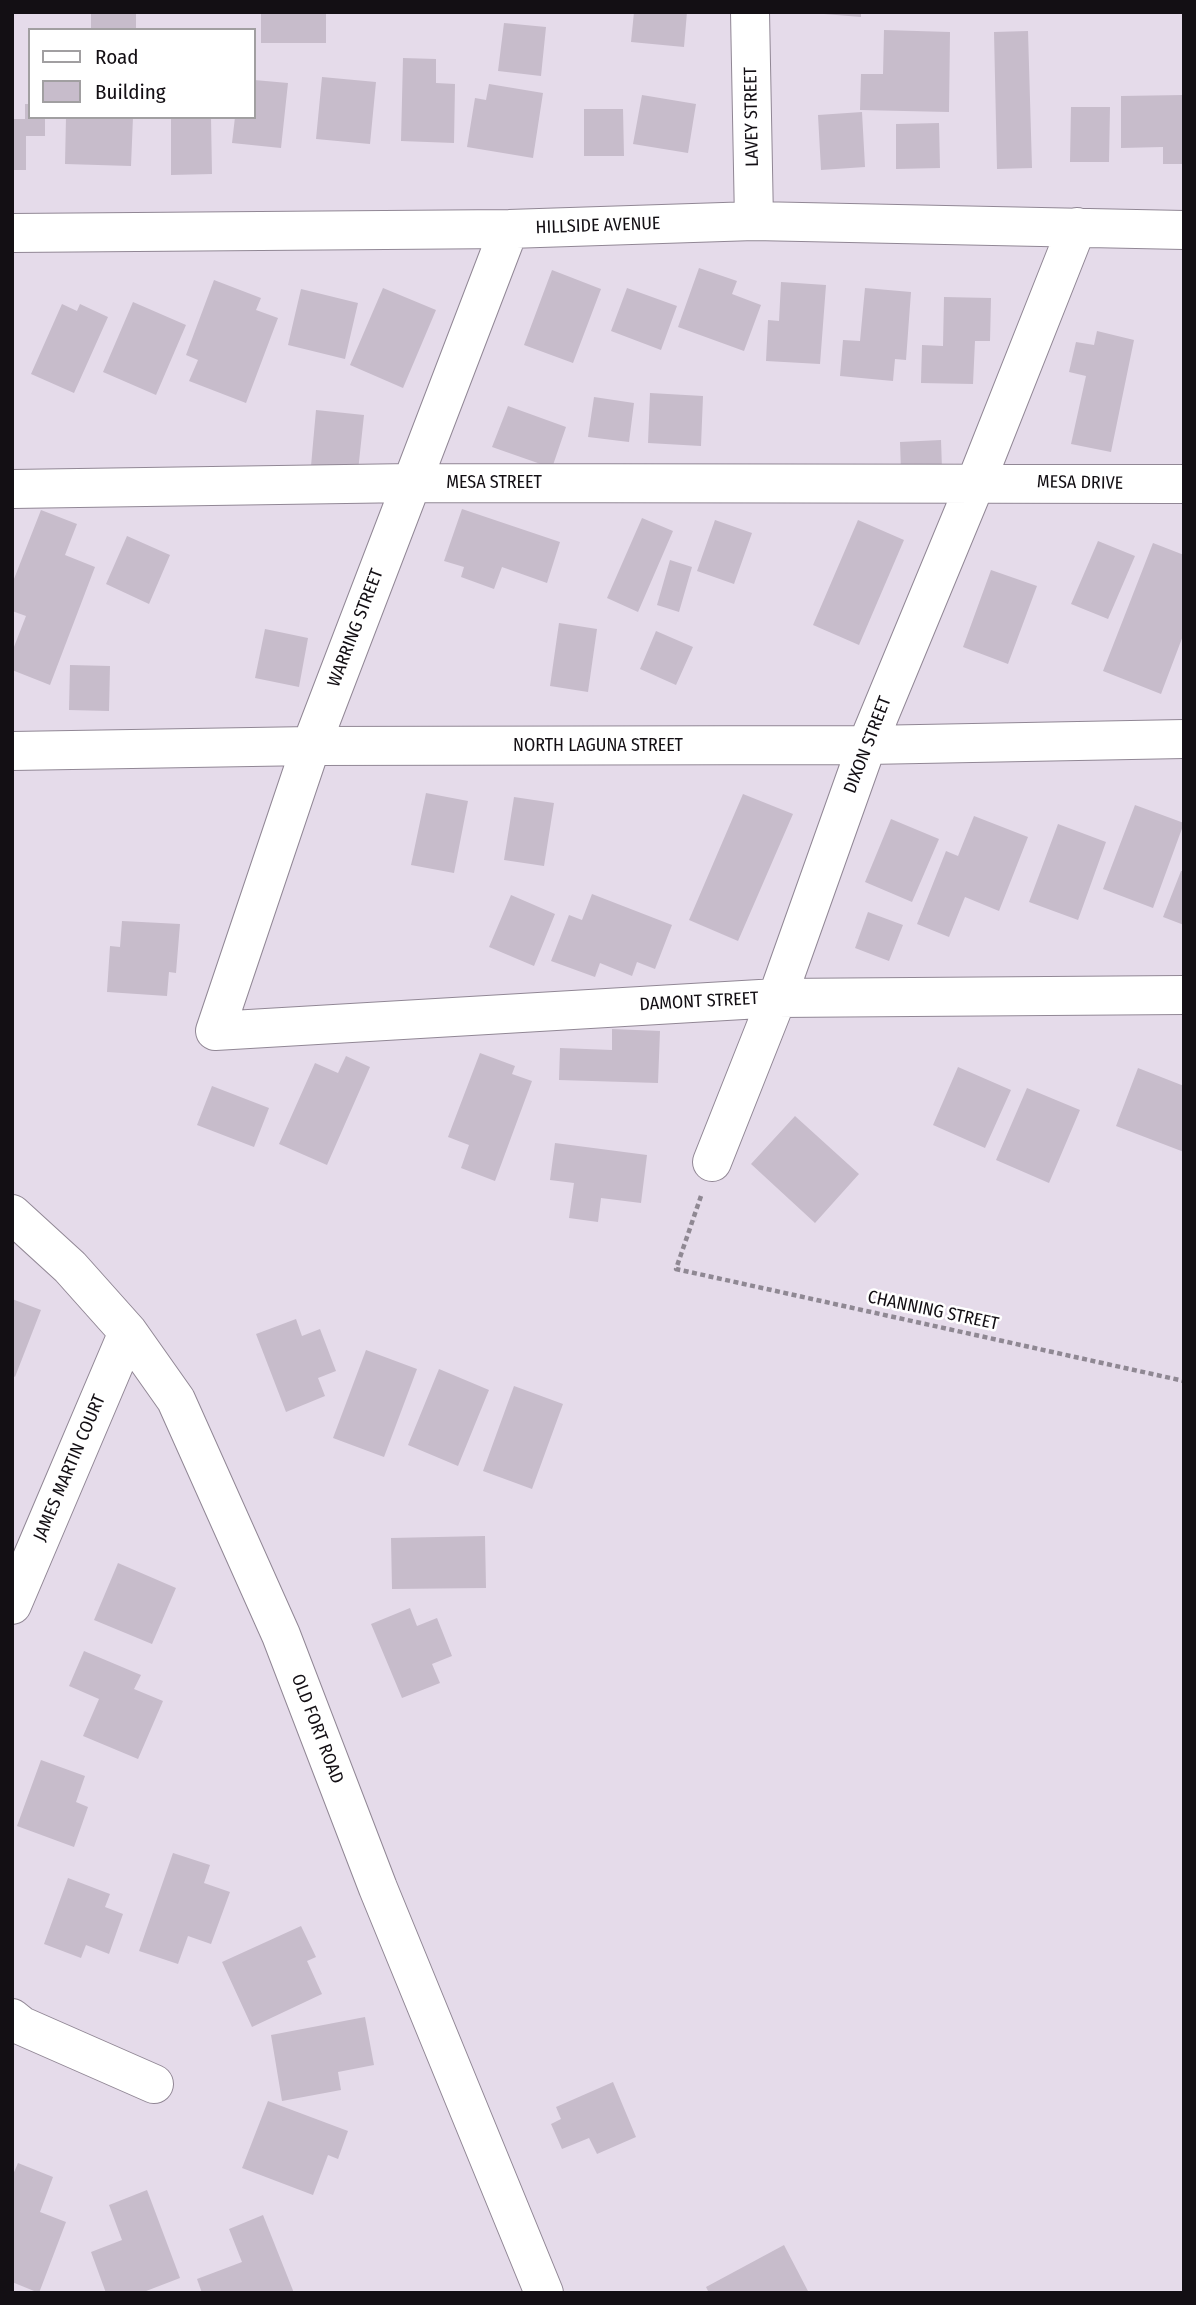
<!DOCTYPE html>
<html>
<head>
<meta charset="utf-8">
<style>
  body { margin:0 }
  #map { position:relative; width:1196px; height:2305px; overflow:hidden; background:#e5dbea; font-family:"Fira Sans Condensed",sans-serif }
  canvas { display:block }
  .frame { position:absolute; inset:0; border:14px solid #130f14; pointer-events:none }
  .legend { position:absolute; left:28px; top:28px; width:228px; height:91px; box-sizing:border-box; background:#fff; border:2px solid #a19fa1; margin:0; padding:9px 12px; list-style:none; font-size:21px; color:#130f14 }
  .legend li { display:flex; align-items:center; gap:14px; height:35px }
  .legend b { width:35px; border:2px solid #a19fa1 }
</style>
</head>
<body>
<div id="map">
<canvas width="1196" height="2305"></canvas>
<div class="frame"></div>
<ul class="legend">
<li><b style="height:9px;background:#fff"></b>Road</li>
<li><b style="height:19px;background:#c7bccb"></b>Building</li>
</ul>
</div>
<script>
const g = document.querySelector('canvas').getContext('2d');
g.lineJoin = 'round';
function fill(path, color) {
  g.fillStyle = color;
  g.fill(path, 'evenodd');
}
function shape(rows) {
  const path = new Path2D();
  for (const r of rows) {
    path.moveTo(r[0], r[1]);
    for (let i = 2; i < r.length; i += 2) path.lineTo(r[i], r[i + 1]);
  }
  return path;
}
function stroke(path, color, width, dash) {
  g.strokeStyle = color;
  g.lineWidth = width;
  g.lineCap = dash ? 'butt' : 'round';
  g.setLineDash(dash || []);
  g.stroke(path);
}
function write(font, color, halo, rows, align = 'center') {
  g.font = font + ' "Fira Sans Condensed",sans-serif';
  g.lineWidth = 5;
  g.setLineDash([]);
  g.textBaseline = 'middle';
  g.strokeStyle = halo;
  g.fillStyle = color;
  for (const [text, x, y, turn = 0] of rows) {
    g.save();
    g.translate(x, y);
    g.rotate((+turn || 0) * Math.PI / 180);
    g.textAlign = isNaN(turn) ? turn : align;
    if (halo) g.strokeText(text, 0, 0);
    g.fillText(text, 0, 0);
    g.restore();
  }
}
fill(shape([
  [91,12,136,12,136,30,91,30],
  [261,12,326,12,326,43,261,43],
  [634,12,687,12,684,47,631,42],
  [824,12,861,12,861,17,824,14],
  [504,23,546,27,541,76,498,71],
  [884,30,950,32,949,112,860,110,861,74,883,74],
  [1028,31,1032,168,997,169,994,32],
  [403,58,436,59,436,83,455,84,454,143,401,141],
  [322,77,376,82,370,144,316,139],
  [254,80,288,83,281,148,232,143,235,117,254,117],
  [489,84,543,93,533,158,467,147,475,98,486,100],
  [642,95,696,104,688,153,633,144],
  [1184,95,1184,164,1163,164,1163,147,1121,148,1121,96],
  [25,104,30,104,30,117,45,117,45,136,26,136,26,170,12,170,12,119,25,119],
  [1071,107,1110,107,1109,162,1070,162],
  [584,109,623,109,624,156,584,156],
  [862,112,865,167,821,170,818,115],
  [66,117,133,117,131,166,65,164],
  [171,117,211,117,212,174,171,175],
  [939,123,940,168,896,169,896,124],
  [699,268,737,281,732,294,761,305,744,351,678,327],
  [552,270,601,289,573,363,524,345],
  [214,280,261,298,256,310,278,318,246,403,189,381,198,360,186,355],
  [781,282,826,285,820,364,766,361,768,320,779,321],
  [383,288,436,310,403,388,350,365],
  [627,288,677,306,661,350,611,331],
  [865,288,911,292,906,360,895,359,893,381,840,376,843,340,860,341],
  [301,289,358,303,345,359,288,345],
  [944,297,991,298,990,341,975,341,973,384,921,383,922,345,943,346],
  [133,302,186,325,156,395,103,372],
  [62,304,77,311,80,304,108,317,74,393,31,374],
  [1097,331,1134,340,1111,452,1071,444,1086,376,1069,372,1076,342,1094,345],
  [650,393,703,396,701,446,648,443],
  [594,397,634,403,629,442,588,437],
  [508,406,566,427,552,468,492,447],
  [316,410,364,415,358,471,311,466],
  [941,440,942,469,901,471,900,442],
  [462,509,560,542,547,583,502,567,494,589,461,577,464,567,444,561],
  [41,510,77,524,65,555,95,567,50,685,12,670,12,652,26,616,12,611,12,584],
  [642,518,673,531,638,612,607,598],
  [715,520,752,533,734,584,697,571],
  [858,520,904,540,859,645,813,625],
  [127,536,170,555,149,604,106,584],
  [1098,541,1135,556,1108,619,1071,604],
  [1153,543,1184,555,1184,633,1161,694,1103,671],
  [670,560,692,567,679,612,657,605],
  [991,570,1037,586,1008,664,963,647],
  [559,623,597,629,588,692,550,686],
  [265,629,308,638,299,687,255,678],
  [656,631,693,647,676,685,640,669],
  [70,665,110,666,109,711,69,710],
  [426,793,468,801,454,873,411,865],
  [743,794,793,814,738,941,689,920],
  [514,797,554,803,544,866,504,860],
  [1135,805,1184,823,1153,908,1103,889],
  [974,816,1028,837,999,911,965,897,949,937,917,924,946,851,958,856],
  [891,819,939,839,912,902,865,882],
  [1058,824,1106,842,1078,920,1029,902],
  [1181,871,1184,871,1184,925,1163,917],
  [592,894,672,925,655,969,637,962,632,976,600,963,595,977,551,961,569,915,582,920],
  [511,895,555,914,534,966,489,947],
  [868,912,903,925,889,961,855,948],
  [122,921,180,924,176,973,169,972,167,996,107,992,110,946,120,947],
  [612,1029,660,1031,658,1083,559,1080,560,1048,612,1050],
  [480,1053,515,1066,512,1074,532,1081,495,1181,461,1168,469,1145,448,1137],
  [346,1056,370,1067,327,1165,279,1144,315,1063,338,1073],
  [958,1067,1011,1090,985,1148,933,1125],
  [1138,1068,1184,1086,1184,1152,1116,1126],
  [212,1086,269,1108,254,1147,197,1125],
  [1027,1088,1080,1110,1049,1183,996,1160],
  [795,1116,859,1174,815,1223,751,1164],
  [555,1143,647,1155,641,1203,601,1198,598,1222,569,1218,574,1183,550,1180],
  [12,1299,41,1310,15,1377,12,1375],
  [296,1319,302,1336,320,1329,336,1371,318,1378,325,1396,286,1412,256,1334],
  [366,1350,417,1369,384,1457,333,1438],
  [439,1369,489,1390,458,1466,408,1445],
  [514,1386,563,1404,532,1489,483,1471],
  [485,1536,486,1588,392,1589,391,1538],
  [118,1563,176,1588,152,1644,94,1620],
  [410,1608,417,1626,437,1618,452,1656,432,1664,440,1683,402,1698,371,1624],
  [84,1651,141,1675,134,1689,163,1701,138,1759,83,1736,99,1699,69,1686],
  [41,1760,85,1776,76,1802,88,1807,74,1847,17,1826],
  [173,1853,210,1865,204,1883,230,1892,211,1944,188,1936,178,1964,139,1951],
  [68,1878,110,1894,105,1907,123,1914,109,1954,86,1945,81,1958,44,1944],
  [301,1926,316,1957,307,1961,322,1994,252,2027,222,1962],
  [365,2017,374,2065,338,2072,341,2090,282,2101,271,2035],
  [613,2082,636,2137,597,2154,589,2138,562,2149,551,2124,561,2119,556,2107],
  [268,2101,348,2131,338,2159,328,2155,313,2195,242,2168],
  [18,2163,53,2177,40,2212,66,2222,39,2293,12,2282,12,2177],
  [147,2190,180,2278,141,2293,106,2293,91,2252,122,2240,109,2205],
  [263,2215,294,2293,202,2293,197,2279,242,2262,229,2229],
  [784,2245,809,2293,709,2293,706,2287]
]), '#c7bccb');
const minor = shape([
  [750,12,754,221],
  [509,229,311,746,215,1031,777,998,1184,995],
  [12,233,509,229,754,221,1184,230],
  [12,489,412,483,1184,484],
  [12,751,311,746,867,745,1184,739],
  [712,1162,777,998,867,745,976,482,1077,227],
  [12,1214,70,1267,128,1332,176,1400,281,1635,378,1888,544,2293],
  [12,1605,128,1332],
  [12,2018,22,2026,154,2084]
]);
stroke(minor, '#918795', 40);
stroke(shape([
  [701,1196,676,1269,1184,1381]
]), '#8f8893', 4.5, [5, 3.5]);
stroke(minor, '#fff', 38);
write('18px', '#130f14', '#fff', [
  ["LAVEY STREET",752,117,-91],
  ["HILLSIDE AVENUE",598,226,-2],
  ["MESA STREET",494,483],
  ["MESA DRIVE",1080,483,1],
  ["WARRING STREET",356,628,-69],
  ["DIXON STREET",868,745,-69],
  ["NORTH LAGUNA STREET",598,746],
  ["DAMONT STREET",699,1002,-3],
  ["CHANNING STREET",933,1311,12],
  ["JAMES MARTIN COURT",70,1468,-67],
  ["OLD FORT ROAD",317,1729,69]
]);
</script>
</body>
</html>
